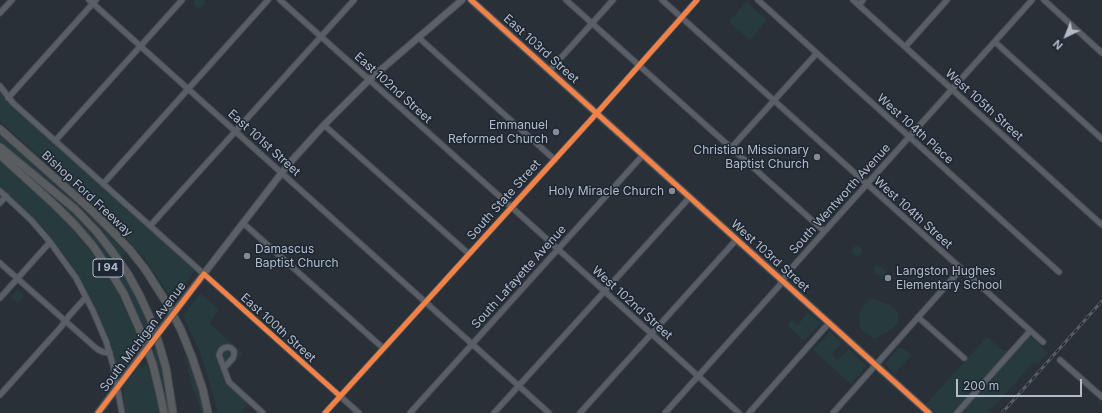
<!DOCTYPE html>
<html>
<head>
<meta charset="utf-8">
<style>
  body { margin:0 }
  #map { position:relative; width:1102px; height:413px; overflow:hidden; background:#2a3038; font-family:Inter,sans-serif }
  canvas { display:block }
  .north { position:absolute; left:1046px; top:16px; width:40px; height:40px; -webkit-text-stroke:3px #1d2633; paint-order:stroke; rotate:223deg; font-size:11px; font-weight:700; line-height:16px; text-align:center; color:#b4bcc9 }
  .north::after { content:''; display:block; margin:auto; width:14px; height:18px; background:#b4bcc9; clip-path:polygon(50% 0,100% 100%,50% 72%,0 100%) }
  .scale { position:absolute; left:956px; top:379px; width:126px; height:18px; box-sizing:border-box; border:2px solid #b4bcc9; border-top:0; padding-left:5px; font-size:12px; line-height:14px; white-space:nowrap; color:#b4bcc9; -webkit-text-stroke:3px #1d2633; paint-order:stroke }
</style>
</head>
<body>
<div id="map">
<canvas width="1102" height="413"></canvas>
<div class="north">N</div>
<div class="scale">200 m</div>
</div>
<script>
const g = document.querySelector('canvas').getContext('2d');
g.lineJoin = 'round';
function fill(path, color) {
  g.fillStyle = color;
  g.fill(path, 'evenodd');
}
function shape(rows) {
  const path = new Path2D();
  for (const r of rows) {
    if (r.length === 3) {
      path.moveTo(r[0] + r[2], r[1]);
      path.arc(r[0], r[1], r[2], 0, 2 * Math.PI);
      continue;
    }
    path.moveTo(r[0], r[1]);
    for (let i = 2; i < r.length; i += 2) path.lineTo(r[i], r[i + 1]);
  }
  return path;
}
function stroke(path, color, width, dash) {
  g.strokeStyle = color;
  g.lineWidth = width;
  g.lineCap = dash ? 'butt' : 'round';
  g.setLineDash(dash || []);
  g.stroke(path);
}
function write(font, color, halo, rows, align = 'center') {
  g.font = font + ' Inter,sans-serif';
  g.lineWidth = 3;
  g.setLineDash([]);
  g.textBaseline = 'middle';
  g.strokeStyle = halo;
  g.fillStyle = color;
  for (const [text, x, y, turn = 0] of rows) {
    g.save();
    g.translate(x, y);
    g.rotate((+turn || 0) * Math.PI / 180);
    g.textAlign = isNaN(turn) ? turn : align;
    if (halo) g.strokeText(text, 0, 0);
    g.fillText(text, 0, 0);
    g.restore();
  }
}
fill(shape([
  [195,0,203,0,206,2,199,9,193,3],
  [746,2,767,20,750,40,729,22],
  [0,91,6,101,19,113,195,271,175,298,176,301,174,303,147,262,115,225,0,121],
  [0,135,92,217,126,253,121,257,105,236,83,211,57,188,0,142],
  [0,161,53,209,68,224,95,257,118,293,133,325,142,346,140,348,138,346,132,354,135,357,125,369,122,372,118,370,108,335,97,312,79,277,63,253,43,228,22,207,0,187],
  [53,195,84,224,109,253,127,280,139,300,151,330,146,332,134,305,122,284,106,258,89,236],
  [857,251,5],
  [875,266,878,265,881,267,886,272,886,276,882,277,875,273,873,269],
  [18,289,24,296,18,303,11,297],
  [200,293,219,309,211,320,210,323,211,325,243,353,228,371,229,366,237,356,237,353,235,349,231,345,225,344,219,349,217,357,227,382,249,403,241,413,218,413,206,370,200,352,183,316],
  [874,299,890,305,898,313,898,323,892,329,875,339,868,335,861,329,860,325,859,317,860,311,864,305,869,300],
  [808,312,821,323,804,341,787,325,792,320,798,325],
  [830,332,842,343,832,354,838,360,849,349,867,366,851,384,813,350],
  [1030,336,1048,353,1037,364,1034,362,988,413,936,413,926,404,987,337,1002,350,1014,353],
  [157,345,163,371,168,398,169,413,168,413,162,384,153,350],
  [900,346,912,355,895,373,885,364],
  [227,349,231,352,232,355,225,363,222,353,223,351],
  [187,355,201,397,204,413,201,413,199,404,195,393,195,391,193,390,191,381,192,378,190,377,187,369,188,366,186,365,184,356],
  [147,363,153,384,159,413,126,413,123,393,124,386,140,365,143,368]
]), '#273a3e');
const minor = shape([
  [89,0,549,413],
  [280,0,507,203,739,413],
  [566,0,824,231],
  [662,0,1043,342],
  [758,0,1059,272],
  [853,0,1102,225],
  [1044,0,1102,53],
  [859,5,863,0],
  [0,13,12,0],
  [418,37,555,160],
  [995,42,1102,139],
  [905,47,947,0],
  [550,70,613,0],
  [0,86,13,103,359,413],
  [8,98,96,0],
  [324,125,469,254],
  [55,141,182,0],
  [731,148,817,53],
  [103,184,268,0],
  [0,191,31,220,50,242,76,278,93,311,106,341,113,365,122,413],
  [0,203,6,196],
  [243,223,383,348],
  [150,226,354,0],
  [0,263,97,349,103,352,110,353],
  [0,298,50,242],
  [918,317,964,358],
  [1060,360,1102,397],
  [225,367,233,358,234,355,234,351,231,348,228,347,224,348,221,350,219,355,229,382,263,413],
  [0,395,61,327,69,316,86,297],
  [325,413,597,113,697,0],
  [410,413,643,155],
  [494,413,690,197],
  [580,413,737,239],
  [665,413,779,286,789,271,1032,0],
  [749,413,829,323],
  [833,413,961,269],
  [957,413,1030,331]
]);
const major = shape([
  [471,0,929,413],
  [179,306,287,166,324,125,369,80,462,0],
  [98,413,142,354]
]);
const highway = shape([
  [0,129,90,209,115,234,130,250,145,269,168,305,181,330,192,357,203,390,208,413],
  [0,147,75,209,97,232,114,254,128,274,140,296,151,320,160,347,166,368,173,413],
  [0,155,56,206,75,225,93,246,110,271,124,294,143,337,153,365,160,394,164,413]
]);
stroke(minor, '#484c53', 7);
stroke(major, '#484c55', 8);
stroke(highway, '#474c53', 9);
stroke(minor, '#5a5e66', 5);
stroke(major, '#5c6168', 6);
stroke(highway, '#5a5d60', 7);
const rail = shape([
  [1002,413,1102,301]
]);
stroke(rail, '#595d64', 3);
stroke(rail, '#1d2633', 1.5, [4.5]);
const majorBridge = shape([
  [142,354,179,306]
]);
stroke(majorBridge, '#484c55', 8, []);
stroke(majorBridge, '#5c6168', 6);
stroke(shape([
  [471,0,929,413],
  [98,413,204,274,340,396],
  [325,413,597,113,697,0]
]), '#f48246', 5);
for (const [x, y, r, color] of [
  [556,132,4,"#848b96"],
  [817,157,4,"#848b96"],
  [672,191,4,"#848b96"],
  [247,256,4,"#848b96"],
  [888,278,4,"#848b96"]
]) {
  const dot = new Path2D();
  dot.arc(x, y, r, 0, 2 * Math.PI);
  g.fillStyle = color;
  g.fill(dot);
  stroke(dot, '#1d2633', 1.5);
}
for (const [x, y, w] of [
  [108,268,30]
]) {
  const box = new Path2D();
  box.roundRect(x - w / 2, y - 9, w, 18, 3);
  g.fillStyle = '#1d2633';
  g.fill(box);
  stroke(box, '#b4bcc9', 1);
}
write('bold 11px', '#b4bcc9', null, [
  ["I 94",108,268]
]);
write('12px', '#b4bcc9', '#1d2633', [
  ["East 103rd Street",541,49,42],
  ["East 102nd Street",393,88,42],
  ["West 105th Street",984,105,42],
  ["West 104th Place",915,129,42],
  ["East 101st Street",264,143,42],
  ["Bishop Ford Freeway",87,194,43],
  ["South Wentworth Avenue",840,199,-48],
  ["South State Street",504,200,-48],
  ["West 104th Street",913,213,42],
  ["West 103rd Street",770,256,42],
  ["South Lafayette Avenue",519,277,-48],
  ["West 102nd Street",632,303,42],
  ["East 100th Street",278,328,42],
  ["South Michigan Avenue",143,337,-53]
]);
write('12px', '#b4bcc9', '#1d2633', [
  ["Emmanuel",548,125],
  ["Reformed Church",548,139],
  ["Christian Missionary",809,150],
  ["Baptist Church",809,164],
  ["Holy Miracle Church",664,191],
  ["Damascus",255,249,"left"],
  ["Baptist Church",255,263,"left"],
  ["Langston Hughes",896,271,"left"],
  ["Elementary School",896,285,"left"]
], 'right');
</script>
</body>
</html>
